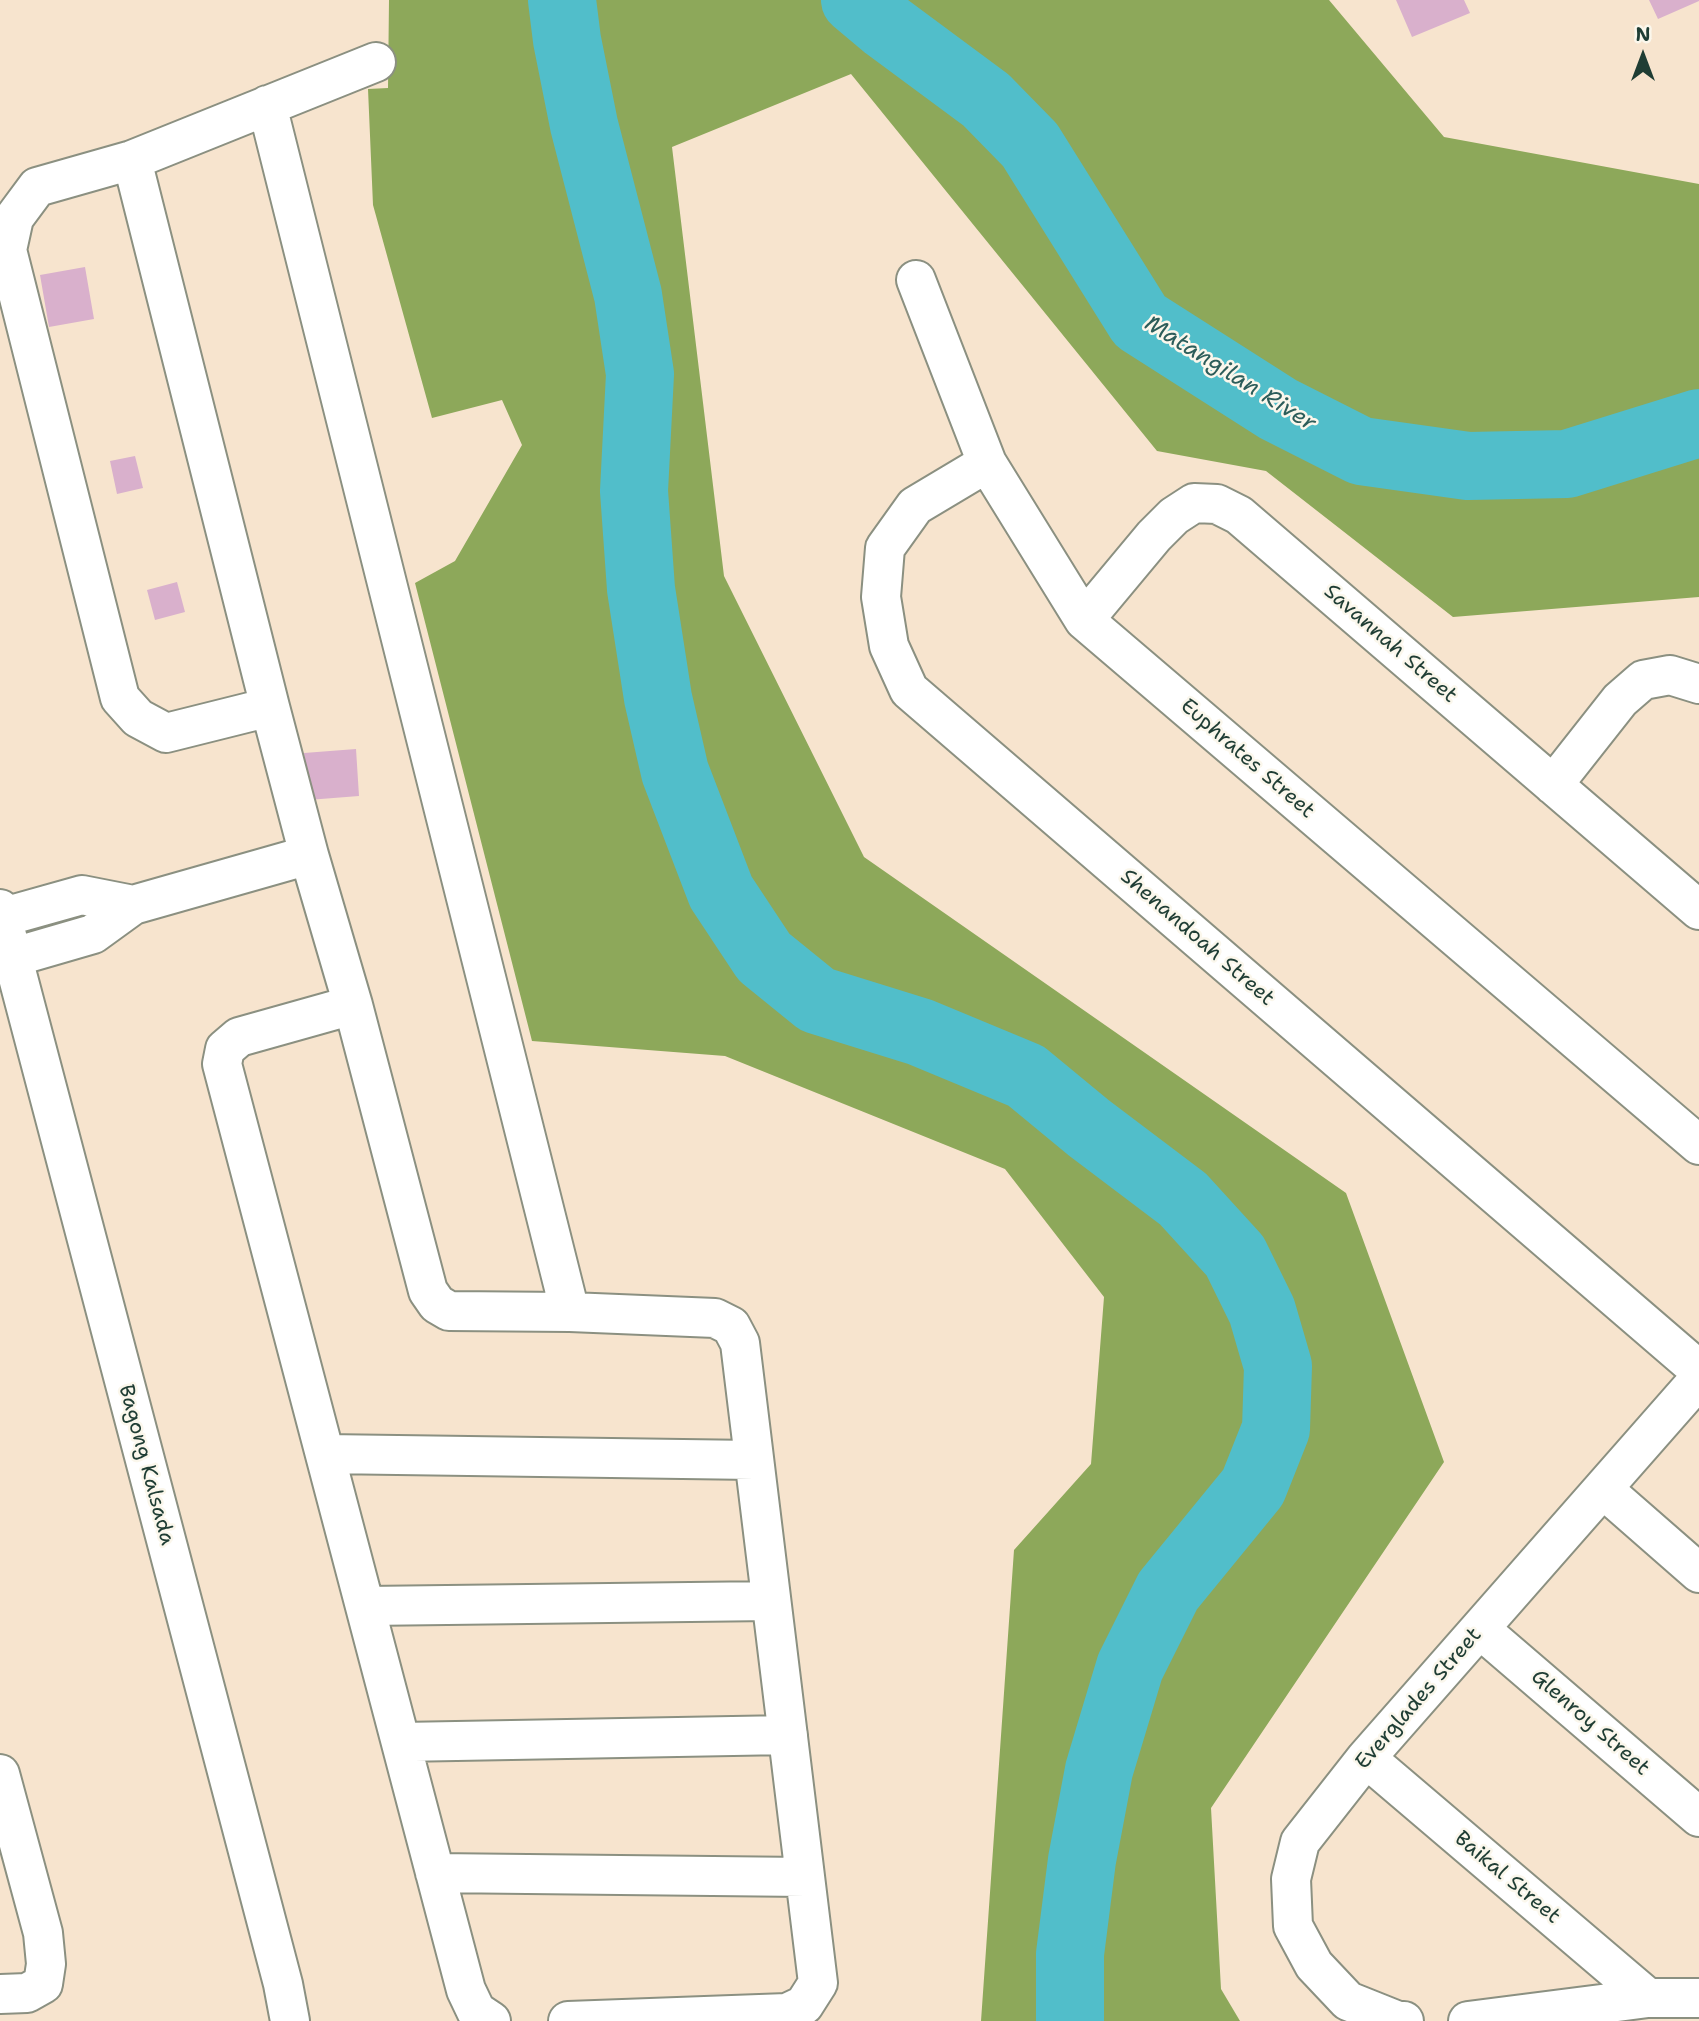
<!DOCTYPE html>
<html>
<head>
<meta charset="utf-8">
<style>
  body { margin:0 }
  #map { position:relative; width:1699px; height:2021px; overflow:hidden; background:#f7e4ce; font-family:"Shantell Sans",sans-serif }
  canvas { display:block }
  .north { position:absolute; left:1608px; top:21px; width:70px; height:70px; -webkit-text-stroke:5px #fbf7ec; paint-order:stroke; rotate:0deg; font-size:19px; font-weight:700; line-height:28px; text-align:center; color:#1f3d34 }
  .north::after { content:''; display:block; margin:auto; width:24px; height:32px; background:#1f3d34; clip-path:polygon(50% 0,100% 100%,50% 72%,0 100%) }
</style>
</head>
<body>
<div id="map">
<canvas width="1699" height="2021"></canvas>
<div class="north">N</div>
</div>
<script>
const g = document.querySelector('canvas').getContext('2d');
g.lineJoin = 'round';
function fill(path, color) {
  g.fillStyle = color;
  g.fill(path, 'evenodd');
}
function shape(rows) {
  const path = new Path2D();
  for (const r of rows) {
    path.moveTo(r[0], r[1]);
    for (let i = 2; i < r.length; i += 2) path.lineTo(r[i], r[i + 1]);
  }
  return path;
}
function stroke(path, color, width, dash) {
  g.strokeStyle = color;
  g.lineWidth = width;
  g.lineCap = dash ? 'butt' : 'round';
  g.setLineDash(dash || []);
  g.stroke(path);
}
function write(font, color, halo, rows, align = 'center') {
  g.font = font + ' "Shantell Sans",sans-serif';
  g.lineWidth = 5;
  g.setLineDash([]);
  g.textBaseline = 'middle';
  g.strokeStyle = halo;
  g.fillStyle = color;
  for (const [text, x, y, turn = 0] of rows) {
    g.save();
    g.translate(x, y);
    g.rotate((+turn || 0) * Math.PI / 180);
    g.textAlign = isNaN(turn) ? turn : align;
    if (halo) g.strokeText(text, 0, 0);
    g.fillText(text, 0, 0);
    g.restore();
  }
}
fill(shape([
  [389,0,1329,0,1444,137,1699,184,1699,597,1453,617,1266,471,1157,451,851,74,672,147,724,576,864,857,1346,1193,1444,1462,1211,1808,1221,1989,1240,2021,981,2021,1014,1550,1091,1464,1104,1297,1005,1169,725,1056,532,1041,415,583,455,561,522,445,502,400,432,418,373,205,368,89,388,88]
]), '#8da85a');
stroke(shape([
  [562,0,567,40,584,125,628,295,640,374,634,491,641,589,658,698,675,772,721,892,764,957,817,1000,920,1032,1026,1076,1089,1128,1183,1199,1235,1256,1262,1311,1278,1366,1276,1429,1253,1487,1168,1591,1130,1667,1099,1770,1082,1860,1070,1954,1070,2021],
  [855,0,886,26,986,100,1030,145,1140,321,1278,409,1361,451,1468,466,1567,464,1699,423]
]), '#51beca', 68);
fill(shape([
  [1396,0,1464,0,1470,13,1412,37],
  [1649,0,1699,0,1699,1,1658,19],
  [85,267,94,319,49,327,40,275],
  [135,456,143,488,117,494,110,461],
  [177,582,185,612,155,620,147,590],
  [356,749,359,796,308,800,304,753]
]), '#d9b0cc');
const minor = shape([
  [267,105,570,1312],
  [132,160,270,707,309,855,353,1005,428,1291,437,1304,449,1311,570,1312,715,1318,731,1326,740,1343,818,1983,804,2005,787,2013,568,2021],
  [916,280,987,463,1084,620,1699,1145],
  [987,463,915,506,885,548,881,597,889,646,909,690,1699,1370],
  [1084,620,1154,536,1174,516,1194,503,1217,504,1239,515,1699,910],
  [270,707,166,733,138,718,120,698,7,250,14,218,37,187,132,160,376,62],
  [1553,785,1620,700,1643,680,1670,675,1699,684],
  [0,909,283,1984,290,2021],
  [0,918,82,895,133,905],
  [0,961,93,934,133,905,309,855],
  [353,1005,239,1037,225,1049,222,1064,466,1990,476,2011,491,2021],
  [326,1454,754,1460],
  [1603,1489,1699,1573],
  [366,1606,771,1601],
  [1480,1629,1699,1817],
  [401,1742,788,1735],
  [1366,1758,1648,1998],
  [0,1774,43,1933,46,1964,43,1984,27,1993,0,1994],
  [435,1873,805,1877],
  [1404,2021,1398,2021,1348,2001,1314,1965,1293,1926,1291,1879,1300,1842,1366,1758,1699,1379],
  [1468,2021,1648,1998,1699,1998]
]);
stroke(minor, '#8b9081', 42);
stroke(minor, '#fff', 38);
write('21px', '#1f3d34', '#fbf7ec', [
  ["Savannah Street",1390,644,41],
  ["Euphrates Street",1247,759,41],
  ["Shenandoah Street",1197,938,41],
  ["Bagong Kalsada",146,1465,75],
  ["Everglades Street",1419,1699,-49],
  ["Glenroy Street",1590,1723,41],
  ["Baikal Street",1507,1878,40]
]);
write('italic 23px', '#2c5d5a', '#fbf7ec', [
  ["Matangilan River",1230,374,32]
]);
</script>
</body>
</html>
